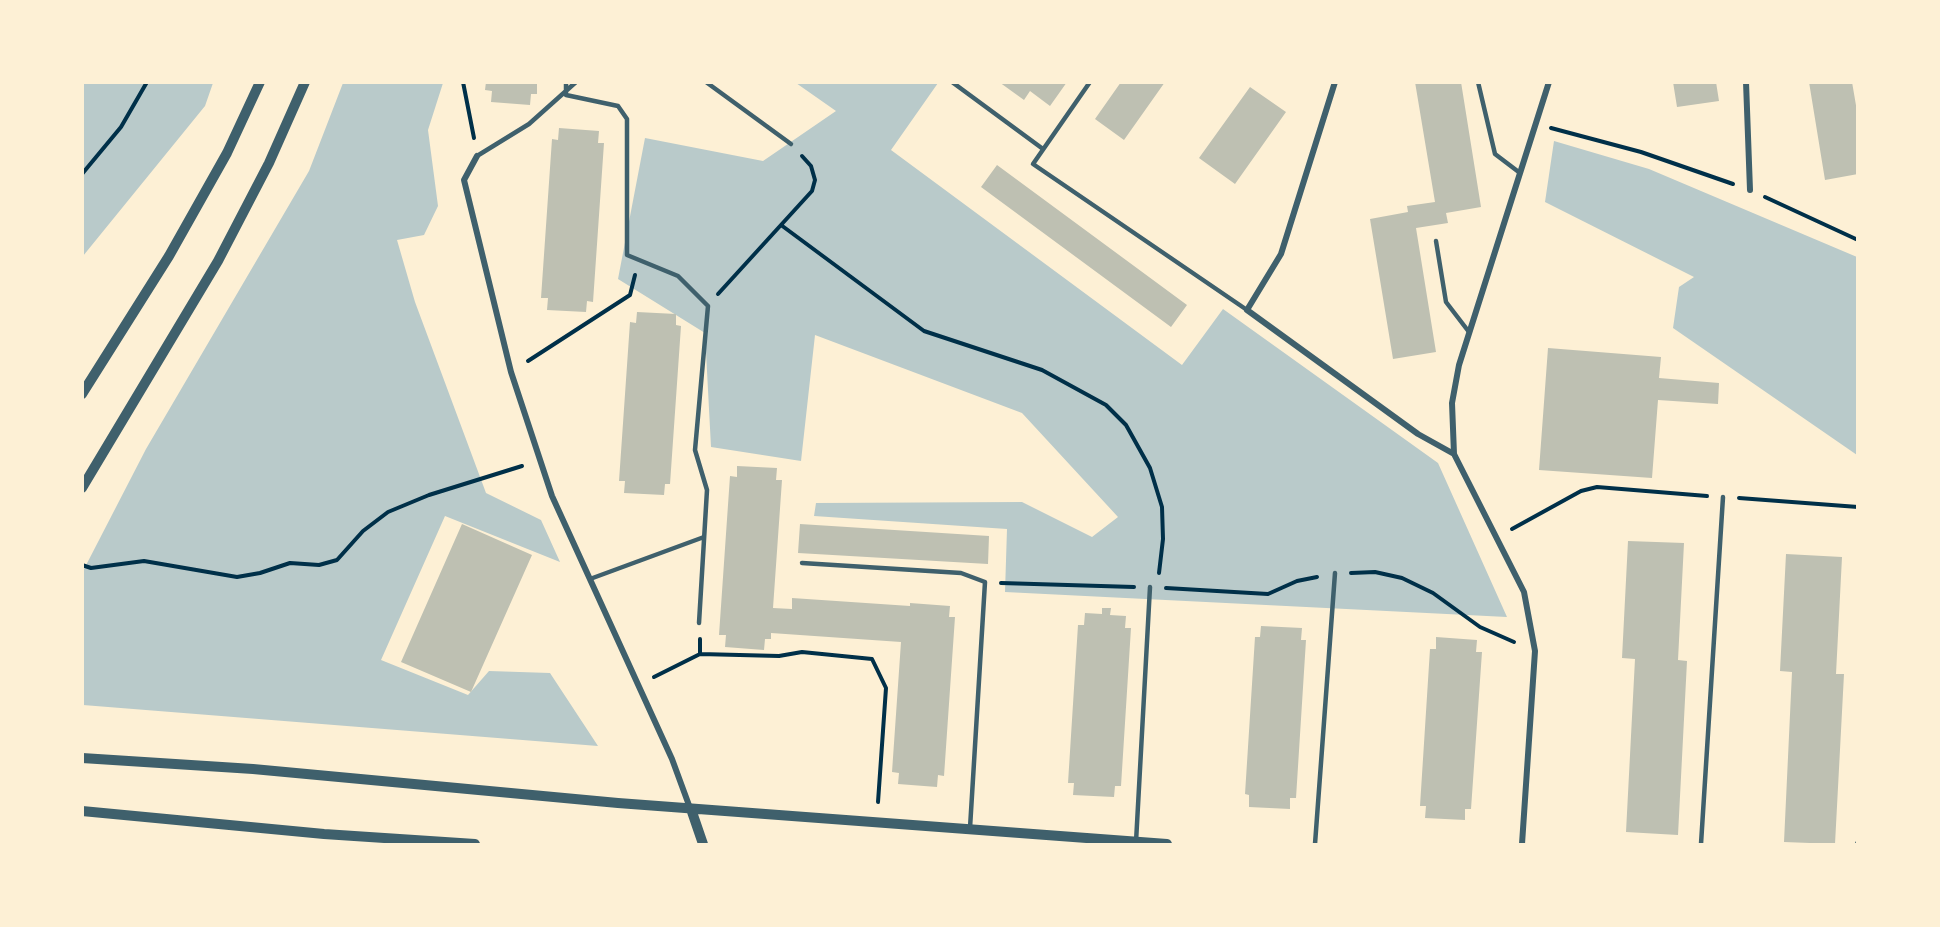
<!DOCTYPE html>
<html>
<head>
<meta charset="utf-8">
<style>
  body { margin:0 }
  #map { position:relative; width:1940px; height:927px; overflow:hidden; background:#fdf0d5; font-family:Mulish,sans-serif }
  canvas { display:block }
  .frame { position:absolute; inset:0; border:84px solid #fdf0d5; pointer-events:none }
</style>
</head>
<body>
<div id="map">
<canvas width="1940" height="927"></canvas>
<div class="frame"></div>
</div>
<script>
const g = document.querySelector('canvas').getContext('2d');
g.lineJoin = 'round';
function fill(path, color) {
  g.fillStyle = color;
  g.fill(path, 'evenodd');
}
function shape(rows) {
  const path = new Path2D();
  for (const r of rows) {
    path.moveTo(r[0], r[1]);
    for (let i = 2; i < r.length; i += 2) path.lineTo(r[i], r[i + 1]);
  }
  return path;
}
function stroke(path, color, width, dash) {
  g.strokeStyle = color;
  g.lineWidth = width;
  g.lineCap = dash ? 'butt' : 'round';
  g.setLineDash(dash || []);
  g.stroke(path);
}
fill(shape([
  [83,83,213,83,205,106,83,256],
  [343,83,443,83,428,130,438,206,424,235,397,240,415,302,486,493,541,520,560,562,445,516,381,660,468,695,489,671,550,673,598,746,83,705,82,573,146,449,309,171],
  [796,83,938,83,891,150,1182,365,1223,309,1438,463,1507,617,1005,592,1007,529,814,516,816,503,1022,502,1092,537,1118,517,1022,413,815,335,801,461,711,447,705,333,618,279,645,138,763,161,836,111],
  [1554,141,1649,169,1857,257,1857,455,1673,328,1679,287,1694,277,1545,202]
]), '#b9caca');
fill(shape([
  [486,82,537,82,537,94,531,94,530,105,491,102,492,91,485,90],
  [999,82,1067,82,1050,106,1030,91,1024,100],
  [1121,82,1165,82,1124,140,1095,119],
  [1415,82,1461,82,1481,207,1446,213,1448,223,1416,228,1436,352,1393,359,1370,219,1408,212,1407,206,1435,202],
  [1673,82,1716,82,1719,101,1677,107],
  [1809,82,1852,82,1858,117,1858,174,1825,180],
  [1250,87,1286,112,1235,184,1199,158],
  [559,128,599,131,598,143,604,143,593,302,587,301,586,312,547,310,548,298,541,298,552,139,558,140],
  [997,165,1187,305,1171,327,981,187],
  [637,312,676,314,676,325,681,326,670,484,665,484,664,495,624,493,625,481,619,481,630,322,636,323],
  [1548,348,1661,357,1659,378,1719,383,1718,404,1658,400,1652,478,1539,470],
  [737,466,777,468,776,480,782,480,773,608,792,609,792,598,910,606,910,603,950,606,949,617,955,617,944,776,938,775,937,787,898,784,899,773,892,772,901,642,771,633,771,639,765,639,764,650,725,647,726,635,719,635,730,476,737,477],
  [462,524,532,555,471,692,401,662],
  [800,524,989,536,988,564,798,553],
  [1628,541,1684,543,1678,660,1687,661,1678,835,1626,832,1635,659,1622,658],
  [1786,554,1842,557,1836,674,1844,674,1835,844,1784,842,1792,672,1780,671],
  [1102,608,1111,608,1110,615,1126,616,1125,628,1131,628,1121,786,1115,786,1114,797,1073,795,1074,783,1068,783,1078,625,1084,625,1085,613,1102,614],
  [1261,626,1302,628,1301,640,1306,640,1296,798,1290,798,1290,809,1249,807,1249,795,1245,794,1255,637,1260,637],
  [1436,637,1477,640,1476,652,1482,652,1471,809,1465,809,1465,820,1425,818,1426,806,1420,806,1430,649,1436,649]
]), '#bec0b2');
stroke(shape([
  [463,82,474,138],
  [1551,128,1641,152,1733,184],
  [82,174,121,127,147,82],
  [1765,197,1858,240],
  [781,225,924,331,1042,370,1106,405,1126,425,1150,468,1162,507,1163,539,1159,573],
  [718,294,812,191,815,180,811,166,802,156],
  [528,361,630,295,635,275],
  [1739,498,1858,507],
  [1512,529,1581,491,1597,487,1707,496],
  [82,565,91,568,144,561,237,577,260,573,290,563,319,565,337,560,363,531,388,512,429,495,522,466],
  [1351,573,1375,572,1402,578,1433,593,1480,627,1514,642],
  [1001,583,1134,587],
  [1166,588,1268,594,1297,581,1317,577],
  [700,639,700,654],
  [654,677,700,654,779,656,802,652,872,659,886,688,878,802]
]), '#003049', 4);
stroke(shape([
  [566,82,566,95,618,106,627,119,627,255,678,276,708,306,695,450,707,490,699,623],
  [706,82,791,144],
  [952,82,1043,149],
  [1090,82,1033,164,1247,310],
  [1478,82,1495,154,1520,173],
  [477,156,529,124,576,82],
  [1436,241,1446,302,1469,332],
  [802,563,961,573,985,582,970,828],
  [590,579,704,537],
  [1136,842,1150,587],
  [1315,844,1335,573],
  [1701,844,1723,497],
  [1857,844,1858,842]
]), '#3f606c', 4.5);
stroke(shape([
  [1335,82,1281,254,1247,310,1418,434,1454,454],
  [1746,82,1750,190],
  [477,156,464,180,511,372,552,496,672,759,690,808],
  [1522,844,1535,651,1524,592,1454,454,1452,403,1459,365,1549,82]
]), '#3f606c', 6);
stroke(shape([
  [82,394,169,256,227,153,260,82],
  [82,488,218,261,269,163,305,82],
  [82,758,253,769,618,803,1167,844],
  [691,809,703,844],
  [82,811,324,834,475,844]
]), '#3f606c', 10);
</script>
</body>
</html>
